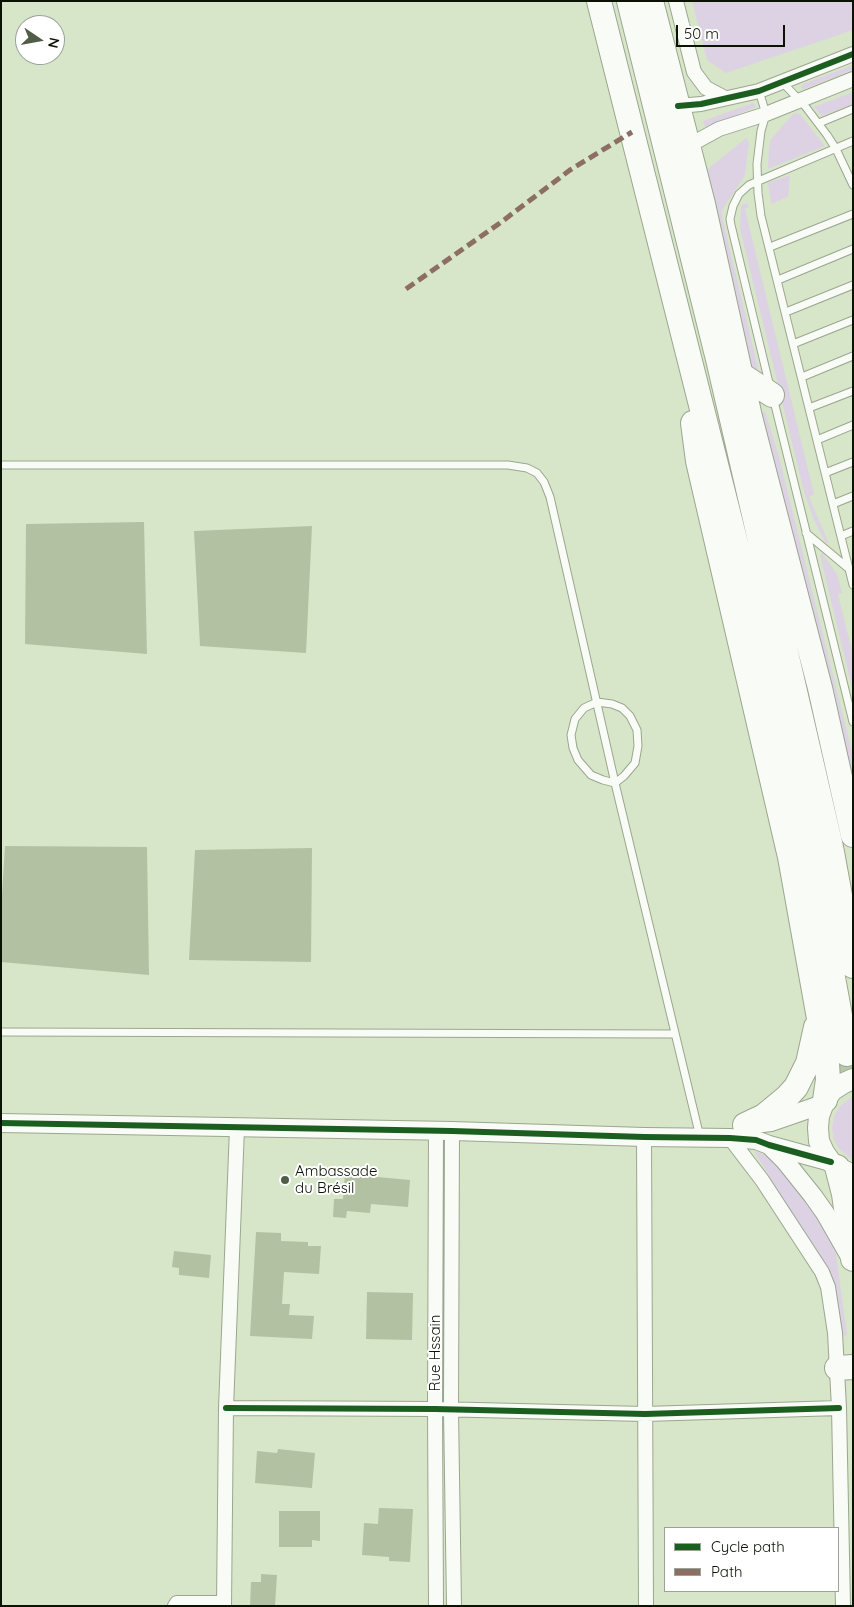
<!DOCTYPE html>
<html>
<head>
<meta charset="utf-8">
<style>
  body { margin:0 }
  #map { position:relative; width:854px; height:1607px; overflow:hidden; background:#d7e6c8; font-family:Quicksand,sans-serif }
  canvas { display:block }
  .frame { position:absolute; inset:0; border:2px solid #0a1302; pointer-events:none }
  .legend { position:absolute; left:664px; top:1527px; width:175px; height:65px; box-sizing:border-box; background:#fff; border:1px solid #9da19a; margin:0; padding:6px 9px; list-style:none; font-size:15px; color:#0a1302 }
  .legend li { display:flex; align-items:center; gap:10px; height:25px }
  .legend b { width:25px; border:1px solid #9da19a }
  .north { position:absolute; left:15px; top:15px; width:50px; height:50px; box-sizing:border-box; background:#fff; border:1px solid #9da19a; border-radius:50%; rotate:102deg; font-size:14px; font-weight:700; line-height:20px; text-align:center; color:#0a1302 }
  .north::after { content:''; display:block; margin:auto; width:18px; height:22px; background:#525d47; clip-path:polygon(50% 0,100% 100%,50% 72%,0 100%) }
  .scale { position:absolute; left:676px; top:25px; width:109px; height:22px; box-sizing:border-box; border:2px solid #0a1302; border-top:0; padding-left:6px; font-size:15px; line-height:18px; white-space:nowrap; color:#0a1302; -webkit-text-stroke:4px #fff; paint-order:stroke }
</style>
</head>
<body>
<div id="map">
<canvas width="854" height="1607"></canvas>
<div class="frame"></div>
<ul class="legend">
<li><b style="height:6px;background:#1b5e20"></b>Cycle path</li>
<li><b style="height:6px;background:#8d6e63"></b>Path</li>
</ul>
<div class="north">N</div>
<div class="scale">50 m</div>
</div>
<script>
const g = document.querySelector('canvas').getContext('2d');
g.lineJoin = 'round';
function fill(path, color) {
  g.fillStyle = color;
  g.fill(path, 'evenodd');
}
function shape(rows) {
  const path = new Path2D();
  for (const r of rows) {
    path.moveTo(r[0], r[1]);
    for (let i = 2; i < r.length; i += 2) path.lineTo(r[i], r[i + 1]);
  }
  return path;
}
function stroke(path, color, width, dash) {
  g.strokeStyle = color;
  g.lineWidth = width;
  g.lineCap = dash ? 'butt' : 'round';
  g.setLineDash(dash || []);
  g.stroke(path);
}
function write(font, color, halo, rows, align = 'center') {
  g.font = font + ' Quicksand,sans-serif';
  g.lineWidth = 4;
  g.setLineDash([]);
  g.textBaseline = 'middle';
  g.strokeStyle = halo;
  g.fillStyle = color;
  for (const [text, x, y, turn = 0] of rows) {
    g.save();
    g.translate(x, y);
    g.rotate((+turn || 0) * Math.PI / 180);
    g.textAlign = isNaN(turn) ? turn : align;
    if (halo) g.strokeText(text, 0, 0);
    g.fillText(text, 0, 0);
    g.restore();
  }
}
fill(shape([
  [692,1,853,1,853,30,726,73,707,60],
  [853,65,853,70,804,89,801,88,803,84],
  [853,92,853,104,822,116,814,107],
  [753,103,756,106,754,108,705,127,703,121],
  [796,113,800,114,825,146,768,169,769,147,771,139,793,114],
  [746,138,749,142,745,175,721,212,758,368,757,373,753,371,747,356,706,172,710,167],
  [790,175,788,197,771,204,768,183],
  [745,203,748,205,749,207,745,209,814,494,809,497,828,541,828,543,826,543,814,520,804,492,740,229,741,206],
  [765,411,779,457,853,756,853,785,762,413],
  [822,553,837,574,842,593,838,594,853,655,853,692,820,555],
  [853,1096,853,1160,840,1150,834,1140,832,1128,834,1116,840,1106],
  [754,1151,777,1159,823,1218,835,1247,847,1335,841,1336,832,1279]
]), '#dcd2e4');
fill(shape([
  [144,522,147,654,25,644,26,524],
  [312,526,306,653,200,646,194,531],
  [5,846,147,847,149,975,1,962,1,912],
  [312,848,311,962,189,960,195,850],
  [345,1174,410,1180,408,1207,371,1204,370,1213,347,1211,346,1218,333,1217,334,1199,343,1199],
  [256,1232,281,1233,281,1241,308,1242,308,1246,321,1246,319,1274,284,1272,282,1304,290,1304,289,1315,314,1316,312,1339,250,1336],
  [174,1251,211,1255,209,1278,179,1275,179,1268,172,1267],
  [367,1292,413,1293,412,1340,366,1339],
  [278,1449,315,1453,312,1488,255,1483,257,1451,277,1453],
  [379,1508,413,1509,410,1562,389,1561,389,1557,362,1555,364,1523,378,1524],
  [279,1511,320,1511,320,1541,312,1540,312,1547,279,1547],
  [261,1574,277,1575,275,1606,250,1606,251,1582,261,1582]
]), '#b3c1a3');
stroke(shape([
  [847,1054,853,1092]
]), '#b8c6aa', 24, [24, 12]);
const service = shape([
  [783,83,805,106,827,135,836,149,853,185],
  [759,91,766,114,761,131,757,164,758,193,761,216,853,585],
  [819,123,853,109],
  [770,247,853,214],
  [778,280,853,249],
  [786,312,853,285],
  [793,344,853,320],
  [802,377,853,356],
  [770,387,731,225,730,219,733,206,739,194,749,185,853,141],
  [773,397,853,722],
  [809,408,853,391],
  [817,440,853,425],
  [1,465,508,465,527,468,537,473,544,482,550,497,615,783,700,1137],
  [825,473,853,462],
  [833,504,853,496],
  [806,533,848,568],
  [841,536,853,531],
  [597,702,612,704,622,708,630,716,637,730,638,746,635,763,624,776,615,783,603,780,591,775,578,760,573,748,571,735,575,719,584,708,597,702],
  [1,1032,675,1034]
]);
const minor = shape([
  [676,1,694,72,706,88,725,98],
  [678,106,701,104,759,91,853,54],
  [688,146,719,129,766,114,853,79],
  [436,1130,435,1409,436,1606],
  [452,1131,451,1410,454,1606],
  [644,1137,646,1606],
  [730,1138,762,1180,822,1272,828,1287,835,1333,839,1408,843,1606],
  [226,1408,435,1409,645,1414,839,1408],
  [175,1606,177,1603,224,1603],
  [224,1606,226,1408,237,1128]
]);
const tertiary = shape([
  [1,1123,452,1131,644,1137,730,1138,756,1140,769,1145,831,1162],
  [754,1124,771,1122,823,1104],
  [771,1147,785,1161,813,1196,825,1213,849,1255]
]);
const secondary = shape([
  [853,1079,844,1083,833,1090,825,1100,819,1116,818,1128,819,1141,824,1152,831,1162,837,1167,853,1175]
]);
const trunk = shape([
  [599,1,775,698,810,852,847,1054],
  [629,1,718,359,831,847,853,966],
  [651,1,703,204,750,417,820,688,853,835],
  [734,370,772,395],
  [693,423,698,461,790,857,827,1063,828,1080,825,1100],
  [745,1125,764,1116,787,1097,796,1087,808,1063,816,1027],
  [837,1167,844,1194,853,1259],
  [837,1368,853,1367]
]);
stroke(service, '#9ba68f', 9);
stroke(minor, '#9ba68f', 16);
stroke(tertiary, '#9ba68f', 20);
stroke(secondary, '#9ba68f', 22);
stroke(trunk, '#9ba68f', 26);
stroke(service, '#f9fbf7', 7);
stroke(minor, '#f9fbf7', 14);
stroke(tertiary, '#f9fbf7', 18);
stroke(secondary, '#f9fbf7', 20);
stroke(trunk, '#f9fbf7', 24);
stroke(shape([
  [406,289,500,223,570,170,632,132]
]), '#8d6e63', 5, [10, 5]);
stroke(shape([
  [678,106,701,104,759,91,853,54],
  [1,1123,452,1131,644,1137,730,1138,756,1140,769,1145,831,1162],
  [226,1408,435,1409,645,1414,839,1408]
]), '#1b5e20', 6);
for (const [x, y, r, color] of [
  [285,1180,5,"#525d47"]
]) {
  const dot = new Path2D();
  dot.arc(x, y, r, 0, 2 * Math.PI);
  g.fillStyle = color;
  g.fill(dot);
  stroke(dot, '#fff', 2);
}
write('15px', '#0a1302', '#fff', [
  ["Ambassade",295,1171],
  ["du Brésil",295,1188]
], 'left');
write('15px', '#0a1302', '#fff', [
  ["Rue Hssain",435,1353,-90]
]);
</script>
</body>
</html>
